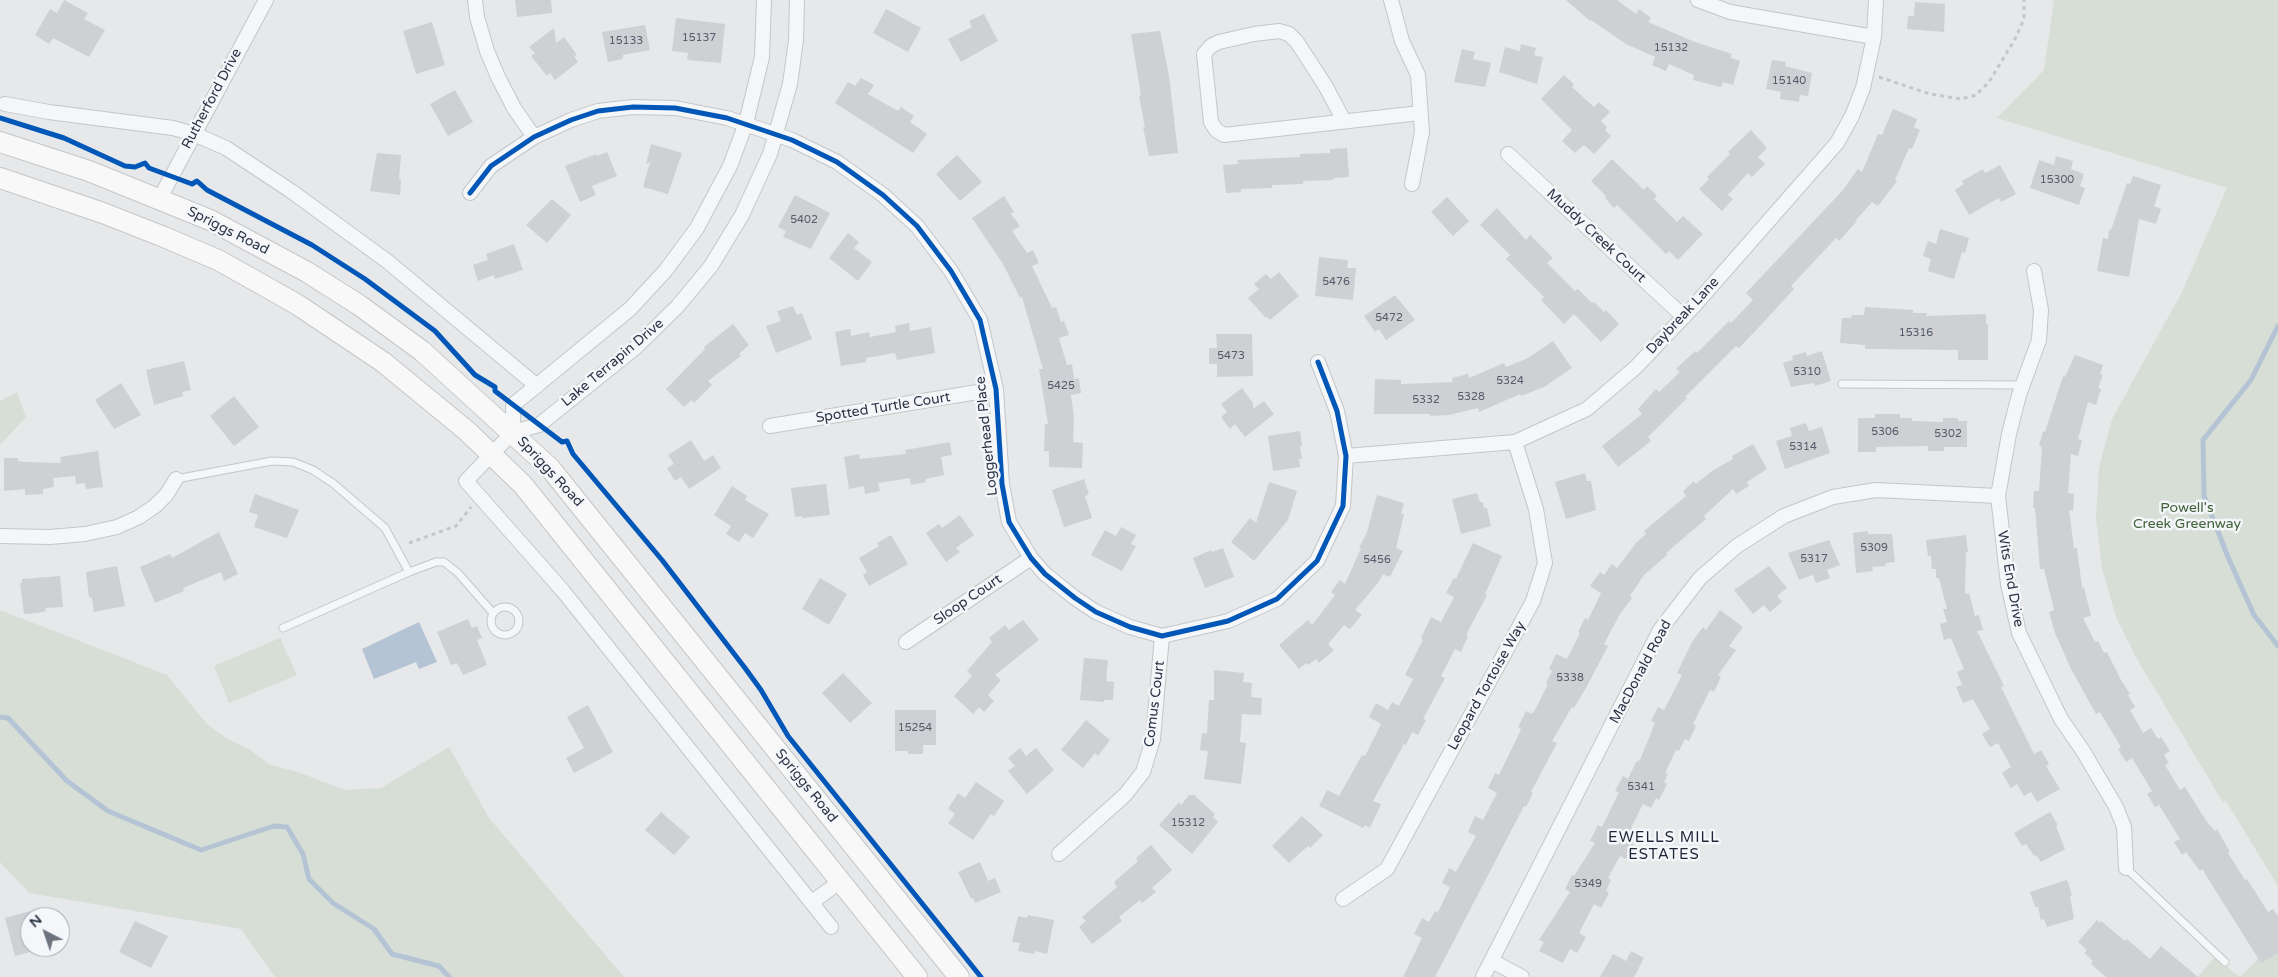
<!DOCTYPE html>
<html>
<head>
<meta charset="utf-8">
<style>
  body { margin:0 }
  #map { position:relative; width:2278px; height:977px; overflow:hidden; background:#e6e8ea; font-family:"Varela Round",sans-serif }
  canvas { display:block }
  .north { position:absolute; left:20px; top:907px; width:50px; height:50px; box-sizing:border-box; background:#f4f6f9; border:1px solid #a4a8b1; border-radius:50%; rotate:319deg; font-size:14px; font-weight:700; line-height:20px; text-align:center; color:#2b3445 }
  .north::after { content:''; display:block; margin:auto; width:18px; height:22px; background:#6c737f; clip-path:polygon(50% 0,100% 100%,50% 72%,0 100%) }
</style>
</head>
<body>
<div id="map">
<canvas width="2278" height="977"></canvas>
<div class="north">N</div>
</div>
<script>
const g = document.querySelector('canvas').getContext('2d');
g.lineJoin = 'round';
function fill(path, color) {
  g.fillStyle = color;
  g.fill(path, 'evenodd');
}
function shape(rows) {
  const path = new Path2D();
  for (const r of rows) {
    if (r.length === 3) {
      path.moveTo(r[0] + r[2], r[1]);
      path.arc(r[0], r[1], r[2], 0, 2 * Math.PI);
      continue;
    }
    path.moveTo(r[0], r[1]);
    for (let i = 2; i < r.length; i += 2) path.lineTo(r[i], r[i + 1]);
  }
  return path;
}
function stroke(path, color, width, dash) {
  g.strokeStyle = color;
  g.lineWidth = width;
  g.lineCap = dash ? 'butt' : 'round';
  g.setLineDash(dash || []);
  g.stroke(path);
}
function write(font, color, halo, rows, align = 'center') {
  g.font = font + ' "Varela Round",sans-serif';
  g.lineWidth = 5;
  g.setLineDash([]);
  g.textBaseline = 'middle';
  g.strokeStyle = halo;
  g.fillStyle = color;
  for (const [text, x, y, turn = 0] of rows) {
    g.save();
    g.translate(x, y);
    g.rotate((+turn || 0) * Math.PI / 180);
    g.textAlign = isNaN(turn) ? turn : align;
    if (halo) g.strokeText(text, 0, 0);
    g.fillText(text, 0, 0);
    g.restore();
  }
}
fill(shape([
  [2054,0,2278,0,2278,886,2226,801,2223,802,2138,661,2116,617,2102,568,2096,519,2099,468,2112,419,2182,292,2227,188,1997,118,2044,70],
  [17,392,26,417,0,445,0,401],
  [0,610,167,675,207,724,226,738,249,749,270,765,298,772,344,790,381,788,449,747,489,818,624,977,275,977,241,929,29,893,0,862],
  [280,638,297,675,229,703,214,666],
  [2278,938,2278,977,2198,977,2215,957,2240,977]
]), '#d6ded6');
fill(shape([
  [419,622,437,662,419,669,416,662,374,679,362,649]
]), '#b4c4d5');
stroke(shape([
  [2278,326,2251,380,2203,440,2204,496,2228,557,2254,615,2278,646],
  [0,717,8,718,67,781,108,811,201,850,274,826,287,827,303,854,309,879,333,903,374,929,392,954,439,966,449,977]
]), '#b4c4d5', 5);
fill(shape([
  [64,0,88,13,84,19,105,30,89,57,53,38,49,44,35,35,50,9,57,13],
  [515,0,551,0,552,13,517,17],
  [1566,0,1617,0,1636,14,1639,9,1651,18,1648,22,1695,42,1732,54,1731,58,1740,61,1733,85,1723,82,1721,87,1693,80,1694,75,1669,64,1666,71,1652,65,1655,57,1626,44,1591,20,1590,21],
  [1915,2,1945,4,1944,32,1907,29,1908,16,1914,16],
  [886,9,921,28,908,52,873,33],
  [984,14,998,41,961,62,948,39,972,27,969,21],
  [676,18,725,24,721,63,687,60,688,53,672,51],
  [432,22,445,65,416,74,403,31],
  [645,25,650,50,623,55,623,59,608,62,602,32],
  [554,28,556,43,564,37,577,55,574,56,578,62,555,80,550,73,547,76,531,56,535,53,529,47],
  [1160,31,1169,76,1178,153,1149,156,1143,127,1145,127,1139,96,1141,95,1131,34],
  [1521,44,1536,48,1534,55,1543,57,1537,84,1499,72,1505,47,1520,51],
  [1462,49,1475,52,1473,59,1491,63,1485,87,1454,82],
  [1772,60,1786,62,1785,66,1812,73,1808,96,1800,95,1799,102,1780,99,1781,92,1766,89],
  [1564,75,1574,84,1572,87,1594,107,1599,102,1610,112,1601,121,1607,127,1605,130,1611,136,1594,154,1584,145,1575,153,1562,141,1572,130,1541,99],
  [861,78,874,85,868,94,898,111,901,107,914,116,910,122,927,134,913,153,835,103,848,82,855,86],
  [455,90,473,122,448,136,430,104],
  [1893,109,1917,119,1914,127,1920,130,1912,149,1909,148,1895,180,1897,181,1878,206,1872,202,1856,220,1857,221,1839,241,1836,238,1791,286,1794,289,1760,326,1739,348,1736,346,1685,397,1687,398,1648,437,1651,441,1618,467,1602,446,1642,414,1638,409,1656,389,1659,392,1680,372,1676,369,1695,351,1697,353,1729,321,1731,323,1753,300,1746,293,1843,190,1858,169,1862,172,1878,134,1882,135],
  [1751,130,1767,148,1758,157,1765,164,1752,177,1748,173,1728,195,1733,199,1722,211,1699,189,1709,179,1707,177,1730,154,1728,152],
  [651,144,682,153,668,194,643,187,650,162,646,164],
  [1347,148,1349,177,1333,178,1333,180,1303,181,1303,184,1272,185,1272,188,1241,189,1241,192,1226,193,1223,165,1238,164,1237,160,1300,157,1300,154,1330,153,1330,149],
  [607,152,617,176,592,186,596,195,580,202,565,166,596,154,597,156],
  [377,153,401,155,399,179,401,180,400,195,370,191],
  [957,155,982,182,960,201,936,174],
  [2056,156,2073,161,2071,169,2084,174,2080,186,2085,188,2079,205,2030,188,2039,160,2054,165],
  [1612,159,1644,190,1647,186,1657,196,1654,199,1677,222,1683,216,1703,234,1678,260,1669,251,1666,254,1617,205,1614,208,1605,198,1606,196,1591,181],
  [2000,165,2016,194,2001,202,1999,198,1969,215,1955,190,1964,184,1962,181,1983,169,1985,173],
  [2133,176,2161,185,2154,206,2161,209,2156,224,2139,219,2129,277,2097,271,2103,238,2108,239,2109,230,2111,230,2127,183,2130,184],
  [795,195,830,213,811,249,783,237,786,231,778,227],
  [1004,196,1014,212,1011,214,1020,226,1012,231,1027,253,1033,250,1039,263,1032,266,1052,308,1056,307,1061,322,1064,321,1069,335,1059,338,1067,365,1072,364,1074,379,1079,378,1081,393,1071,395,1074,417,1073,442,1083,443,1082,468,1049,467,1049,451,1044,451,1045,424,1048,424,1039,369,1043,369,1022,297,1020,298,1003,264,972,218],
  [1447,197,1469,221,1453,236,1431,212],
  [552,199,571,215,547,243,526,225],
  [1497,208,1526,240,1530,235,1553,258,1547,263,1575,291,1578,289,1592,303,1594,302,1604,312,1606,310,1619,324,1601,342,1574,314,1564,324,1541,300,1544,297,1506,259,1510,255,1480,225],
  [1940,229,1969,238,1965,253,1962,252,1954,279,1928,271,1931,259,1923,256,1928,241,1936,244],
  [848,233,859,242,854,248,872,262,858,281,829,258],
  [514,244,523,270,495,279,494,275,478,281,473,265,488,260,486,254],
  [1319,257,1348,260,1347,268,1356,268,1353,300,1315,296],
  [1279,272,1299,296,1270,320,1267,317,1266,318,1248,298,1259,289,1254,284,1266,274,1271,279],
  [1395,295,1415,320,1386,340,1379,329,1375,332,1364,316],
  [793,306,797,315,802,313,812,339,776,353,766,326,781,321,777,311],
  [1865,307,1913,310,1913,313,1927,313,1926,316,1986,314,1986,324,1988,324,1988,360,1958,360,1958,350,1877,349,1865,349,1865,345,1840,343,1842,318,1851,318,1852,315,1864,315],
  [909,323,910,331,931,327,935,353,897,360,895,353,866,358,866,362,841,366,835,332,850,329,851,336,869,332,870,337,896,332,895,326],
  [733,324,749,345,739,354,741,356,708,381,712,385,694,403,692,400,684,407,666,389,705,349,704,347],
  [1216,334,1252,334,1253,376,1217,377,1217,364,1209,364,1209,348,1217,348],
  [1553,341,1572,368,1544,387,1521,396,1520,394,1479,412,1478,408,1449,415,1430,416,1430,414,1374,414,1375,379,1401,380,1401,384,1453,382,1452,378,1468,374,1469,378,1504,363,1506,367,1528,358],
  [1822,351,1831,381,1815,386,1814,383,1791,387,1783,363,1793,360,1792,356,1806,352,1807,356],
  [2075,355,2103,365,2100,374,2103,375,2098,388,2101,389,2096,405,2088,402,2078,439,2082,440,2078,456,2071,454,2068,493,2074,494,2073,511,2069,510,2074,548,2077,548,2082,588,2084,587,2091,616,2083,618,2095,642,2098,641,2104,653,2107,652,2121,680,2130,694,2128,695,2135,707,2130,710,2143,733,2151,728,2158,739,2161,737,2170,751,2164,755,2169,763,2165,765,2180,790,2185,787,2207,822,2215,831,2217,829,2230,852,2228,853,2245,880,2247,879,2268,912,2273,909,2278,916,2278,953,2261,963,2202,869,2200,871,2186,852,2182,855,2174,842,2180,839,2159,805,2155,807,2147,794,2152,791,2132,758,2126,762,2118,749,2121,747,2100,712,2096,714,2071,669,2055,633,2049,612,2054,610,2044,569,2040,569,2035,508,2033,508,2034,491,2039,491,2042,447,2039,446,2043,431,2045,432,2063,376,2065,377],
  [184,361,191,390,182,392,183,396,154,405,146,370],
  [121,383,141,415,114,429,95,400],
  [1242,388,1253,403,1253,409,1264,401,1274,414,1245,437,1235,424,1230,429,1221,417,1227,412,1221,404],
  [234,396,259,427,234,446,210,416],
  [1875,414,1900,414,1900,418,1912,418,1912,421,1943,422,1943,418,1958,418,1958,421,1967,421,1967,447,1944,447,1944,451,1928,451,1928,446,1876,447,1876,452,1858,452,1858,418,1875,418],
  [1806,423,1809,431,1822,427,1830,453,1785,469,1776,441,1792,436,1790,428],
  [1300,431,1302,446,1300,446,1302,459,1299,459,1300,467,1273,471,1268,436],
  [691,440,704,461,713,455,721,468,689,489,681,477,675,481,667,468,674,464,668,455],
  [950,442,952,455,941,457,944,475,926,479,926,482,911,485,910,478,878,483,880,491,865,494,864,486,849,489,844,457,859,454,860,459,906,454,905,450],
  [1753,444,1767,469,1747,482,1749,486,1736,494,1733,489,1704,516,1706,519,1666,553,1667,555,1644,575,1630,596,1632,598,1620,614,1604,644,1608,646,1586,688,1574,708,1572,707,1552,741,1557,743,1531,792,1533,793,1526,807,1524,806,1435,977,1403,977,1422,938,1414,934,1422,918,1429,922,1435,911,1438,912,1450,887,1442,883,1449,868,1456,872,1476,836,1468,832,1475,816,1483,820,1497,793,1488,788,1495,773,1499,775,1516,740,1521,729,1518,727,1526,711,1532,714,1536,708,1548,684,1546,683,1552,671,1549,669,1556,654,1567,659,1580,633,1578,632,1585,618,1588,620,1601,593,1590,586,1600,572,1604,575,1612,564,1617,568,1636,543,1646,534,1644,531,1686,496,1683,491,1694,481,1696,484,1712,471,1733,459,1732,456],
  [98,451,103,487,86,489,85,483,76,484,75,476,53,478,54,487,43,489,43,494,25,495,25,489,4,491,4,458,18,458,18,461,26,462,61,463,60,457],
  [1585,473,1587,481,1591,481,1596,510,1566,519,1555,482],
  [1084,479,1089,494,1085,496,1092,518,1064,527,1052,490],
  [1269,482,1297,491,1288,520,1254,561,1231,542,1250,518,1256,523],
  [826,484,830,515,802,518,802,516,795,517,791,488],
  [732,486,747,496,745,500,769,514,753,538,745,533,739,542,726,534,731,526,714,515],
  [1477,493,1480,502,1483,502,1484,508,1487,508,1491,526,1461,534,1452,499],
  [255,494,299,510,287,538,254,527,258,515,249,512],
  [1377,495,1404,503,1401,513,1404,514,1396,548,1403,551,1390,577,1383,574,1378,583,1355,610,1362,615,1350,629,1344,625,1328,644,1334,650,1319,663,1316,659,1308,665,1306,663,1299,669,1279,645,1308,620,1312,625,1335,595,1331,592,1340,580,1345,584,1361,548,1359,548,1367,532],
  [960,515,974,535,956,548,960,552,946,562,926,533,939,524,942,528],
  [1121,527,1136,535,1131,544,1136,546,1122,571,1091,555,1105,530,1116,536],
  [1868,531,1868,534,1892,534,1895,562,1885,563,1886,566,1872,567,1873,571,1856,573,1853,533],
  [219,532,238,574,224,581,221,572,183,588,184,591,155,603,140,567,170,554,172,558],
  [891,535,908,564,869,586,863,575,867,572,859,558,879,546,877,543],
  [1966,535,1968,552,1966,552,1965,594,1969,593,1975,616,1979,615,1983,630,1977,631,2004,686,2001,687,2034,754,2041,750,2049,764,2046,766,2060,789,2037,802,2031,792,2024,796,2017,784,2011,788,2002,773,2011,767,1998,743,1990,747,1982,734,1990,729,1973,699,1963,703,1956,687,1962,685,1957,672,1964,669,1951,638,1944,640,1940,624,1947,622,1943,609,1947,609,1939,578,1936,578,1936,569,1932,569,1931,556,1928,556,1926,540],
  [1829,540,1840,565,1827,570,1830,578,1816,583,1813,575,1799,580,1788,553],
  [1473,543,1502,556,1485,594,1487,595,1466,635,1468,636,1461,652,1455,649,1441,676,1445,678,1423,719,1426,720,1418,735,1412,732,1406,745,1404,744,1373,801,1381,804,1370,828,1365,825,1363,828,1319,806,1327,790,1339,796,1362,755,1365,756,1381,724,1369,717,1376,703,1388,710,1392,702,1399,706,1413,679,1405,675,1423,640,1421,638,1431,617,1441,622,1454,597,1446,593,1454,578,1456,579],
  [1223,548,1234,577,1205,588,1193,558,1211,550,1212,552],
  [117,566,125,606,94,612,92,598,89,597,86,572],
  [1769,566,1787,588,1777,596,1782,602,1770,612,1764,605,1753,614,1734,590],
  [60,576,63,607,45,608,46,611,38,613,24,614,20,583,22,583,22,579],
  [820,578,847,594,829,625,802,609],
  [1720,610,1743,627,1729,646,1736,650,1718,675,1721,677,1714,692,1710,690,1693,724,1696,726,1689,741,1685,739,1679,751,1676,750,1665,773,1668,774,1664,782,1667,784,1659,800,1656,798,1651,808,1643,804,1631,828,1633,829,1628,841,1634,844,1626,859,1620,856,1608,878,1611,880,1606,891,1609,893,1601,908,1594,904,1579,933,1586,937,1577,953,1570,949,1563,963,1539,951,1544,942,1539,940,1570,892,1565,889,1572,875,1574,876,1595,843,1590,841,1598,825,1602,827,1619,792,1615,791,1623,776,1628,779,1636,762,1640,760,1655,723,1651,721,1658,707,1664,710,1682,675,1677,673,1692,642,1703,627,1706,630],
  [468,619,472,628,477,626,482,638,477,640,487,665,463,675,457,663,451,665,437,632],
  [1023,620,1039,640,995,675,1001,680,988,695,994,701,984,712,979,707,973,714,954,696,972,676,967,671,992,642,989,638,1005,625,1009,630],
  [1084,658,1108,660,1106,681,1114,682,1113,700,1104,700,1104,702,1080,700],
  [1214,670,1244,673,1243,682,1252,683,1251,697,1262,698,1261,715,1242,714,1240,742,1246,743,1241,784,1204,779,1208,751,1200,750,1202,733,1207,734,1209,700,1214,700],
  [843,673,872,703,850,723,822,693],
  [588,705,613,752,574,773,566,758,584,748,567,717],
  [895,710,936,710,936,745,923,745,923,754,908,754,908,751,895,751],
  [1086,720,1110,740,1098,756,1095,753,1083,768,1061,750],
  [1020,748,1026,756,1036,748,1054,770,1027,794,1008,771,1015,766,1008,758],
  [976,782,1004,801,994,816,991,814,973,840,948,823,955,814,948,809,958,793,965,798],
  [1189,795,1194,795,1215,814,1213,817,1218,822,1192,854,1159,825,1179,802,1181,805],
  [661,812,690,837,674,855,645,830],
  [2050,812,2058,825,2056,826,2065,849,2041,862,2036,855,2034,856,2026,844,2022,846,2014,833],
  [1302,816,1323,835,1310,848,1308,846,1289,863,1272,846],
  [1151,845,1172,870,1152,888,1156,892,1142,903,1140,900,1119,917,1122,921,1092,944,1079,927,1086,921,1082,917,1117,887,1114,882,1138,861,1136,858],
  [980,862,988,881,995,878,1001,892,975,903,973,898,971,899,958,872],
  [2067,880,2072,895,2070,896,2074,919,2047,927,2044,919,2041,920,2038,907,2035,907,2030,892],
  [30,911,30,952,15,956,5,918],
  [1028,915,1054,920,1047,954,1035,951,1034,954,1018,951,1020,943,1012,942,1018,916,1027,918],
  [2097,920,2100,923,2101,921,2125,941,2127,939,2150,959,2161,946,2198,977,2106,977,2091,964,2093,961,2084,953,2087,950,2078,942],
  [135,921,168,936,151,968,119,952],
  [1631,951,1644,958,1634,977,1600,977,1613,954,1626,961]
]), '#ced0d3');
const lane = shape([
  [1842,384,2023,385],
  [176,479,272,461,293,462,313,470,334,484,385,528,409,572,283,628],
  [409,572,436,562,444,562,458,573,493,613],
  [505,621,14],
  [2126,868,2225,962]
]);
const street = shape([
  [475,0,477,17,487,51,498,77,514,108,534,137],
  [797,0,796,40,790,84,770,154,742,215,711,266,677,307,635,348,539,425,513,432,466,481,563,591,831,927],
  [1391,0,1402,41,1418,75,1422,132,1412,184],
  [1698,0,1730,12,1874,37],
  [5,104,49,112,173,128,194,134,226,148,291,191,387,261,537,386],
  [1344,121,1326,87,1297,42,1289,34,1279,31,1254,34,1219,42,1211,46,1204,54,1211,122,1216,130,1224,135,1420,113],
  [1508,154,1684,317],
  [470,193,491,166,534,137,571,120,598,111,633,107,675,108,727,118,792,140,837,162,883,195,917,226,951,271,980,320,996,389,1002,484,1009,522,1031,558,1045,574,1075,598,1096,612,1130,627,1162,636,1228,621,1277,599,1317,561,1343,506,1346,456,1337,411,1318,362],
  [160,198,266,0],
  [2034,271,2041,310,2039,340,2019,395,2009,434,1998,496,2008,584,2019,633,2061,719,2083,751,2116,807,2124,827,2126,868],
  [770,426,996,389],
  [513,432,513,405,630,309,666,270,697,228,730,166,746,123,762,57,764,0],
  [1346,456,1515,442,1587,409,1636,367,1694,306,1837,143,1852,116,1863,88,1874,37,1876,0],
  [0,536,50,537,85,534,117,527,139,517,155,506,167,494,176,479],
  [906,642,1031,558],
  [1059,854,1125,795,1143,772,1153,739,1162,636],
  [1343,899,1387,869,1533,601,1545,563,1536,509,1515,442],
  [812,902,841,881],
  [1492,961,1522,977],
  [1483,977,1660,630,1700,578,1737,546,1784,516,1833,497,1876,490,1998,496]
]);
const secondary = shape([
  [0,142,89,171,210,220,307,272,359,305,422,351,550,468,959,977],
  [0,178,103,213,164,237,218,260,261,284,298,305,383,362,467,431,523,485,917,977]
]);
stroke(lane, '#c4c6c8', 9);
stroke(street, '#c4c6c8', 16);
stroke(secondary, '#c4c6c8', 22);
stroke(shape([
  [1879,77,1930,94,1961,99,1976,95,1989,82,2015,39,2024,19,2024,0],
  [409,543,456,526,471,507]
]), '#c5c6ca', 3, [4, 4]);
stroke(lane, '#f5f6f7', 7);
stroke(street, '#f5f6f7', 14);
stroke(secondary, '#f8f8f8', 20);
stroke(shape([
  [0,118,64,138,125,166,135,167,145,163,149,168,192,184,197,181,207,190,312,245,365,279,435,331,475,375,495,387,495,391,562,442,567,441,573,454,662,560,745,668,761,690,788,736,981,977],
  [470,193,491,166,534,137,571,120,598,111,633,107,675,108,727,118,792,140,837,162,883,195,917,226,951,271,980,320,996,389,1002,484,1009,522,1031,558,1045,574,1075,598,1096,612,1130,627,1162,636,1228,621,1277,599,1317,561,1343,506,1346,456,1337,411,1318,362]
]), '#0057b8', 5);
write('11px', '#545c69', null, [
  ["15137",699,38],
  ["15133",626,41],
  ["15132",1671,48],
  ["15140",1789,81],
  ["15300",2057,180],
  ["5402",804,220],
  ["5476",1336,282],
  ["5472",1389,318],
  ["15316",1916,333],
  ["5473",1231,356],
  ["5310",1807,372],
  ["5324",1510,381],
  ["5425",1061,386],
  ["5328",1471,397],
  ["5332",1426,400],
  ["5306",1885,432],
  ["5302",1948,434],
  ["5314",1803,447],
  ["5309",1874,548],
  ["5317",1814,559],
  ["5456",1377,560],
  ["5338",1570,678],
  ["15254",915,728],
  ["5341",1641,787],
  ["15312",1188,823],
  ["5349",1588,884]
]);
write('14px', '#2b3445', '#f4f6f9', [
  ["Rutherford Drive",212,99,-62],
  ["Spriggs Road",228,231,27],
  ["Muddy Creek Court",1596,236,43],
  ["Daybreak Lane",1683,316,-47],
  ["Lake Terrapin Drive",613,363,-40],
  ["Spotted Turtle Court",883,408,-9],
  ["Loggerhead Place",987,436,-96],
  ["Spriggs Road",550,472,47],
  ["Wits End Drive",2010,579,80],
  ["Sloop Court",968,600,-34],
  ["MacDonald Road",1641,672,-62],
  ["Leopard Tortoise Way",1487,686,-61],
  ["Comus Court",1155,704,-83],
  ["Spriggs Road",806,786,51]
]);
write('14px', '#3f6138', '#f4f6f9', [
  ["Powell's",2187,508],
  ["Creek Greenway",2187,524]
]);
g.letterSpacing = '1px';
write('15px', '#1d2536', '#f4f6f9', [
  ["EWELLS MILL",1664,838],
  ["ESTATES",1664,855]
]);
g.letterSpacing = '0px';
</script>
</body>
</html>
